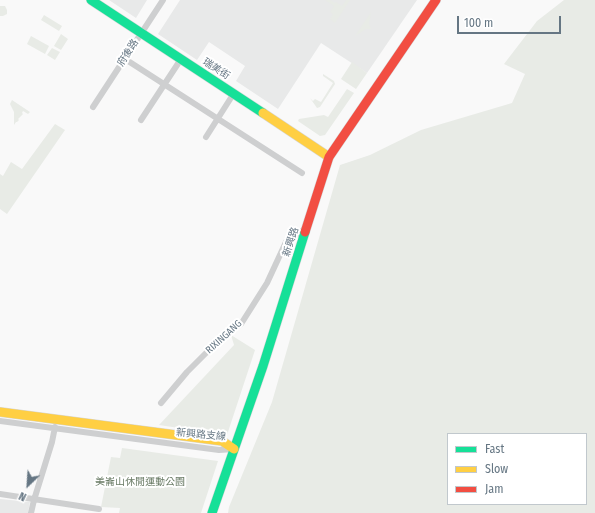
<!DOCTYPE html>
<html>
<head>
<meta charset="utf-8">
<style>
  body { margin:0 }
  #map { position:relative; width:595px; height:513px; overflow:hidden; background:#f9f9f9; font-family:"Fira Sans Condensed",sans-serif }
  canvas { display:block }
  .legend { position:absolute; left:447px; top:433px; width:140px; height:72px; box-sizing:border-box; background:#fff; border:1px solid #c1c8cd; margin:0; padding:5px 7px; list-style:none; font-size:12px; color:#657683 }
  .legend li { display:flex; align-items:center; gap:8px; height:20px }
  .legend b { width:20px; border:1px solid #c1c8cd }
  .north { position:absolute; left:8px; top:465px; width:40px; height:40px; -webkit-text-stroke:3px #fff; paint-order:stroke; rotate:205deg; font-size:11px; font-weight:700; line-height:16px; text-align:center; color:#657683 }
  .north::after { content:''; display:block; margin:auto; width:14px; height:18px; background:#657683; clip-path:polygon(50% 0,100% 100%,50% 72%,0 100%) }
  .scale { position:absolute; left:457px; top:16px; width:104px; height:18px; box-sizing:border-box; border:2px solid #657683; border-top:0; padding-left:5px; font-size:12px; line-height:14px; white-space:nowrap; color:#657683; -webkit-text-stroke:3px #fff; paint-order:stroke }
</style>
</head>
<body>
<div id="map">
<canvas width="595" height="513"></canvas>
<ul class="legend">
<li><b style="height:5px;background:#16e098"></b>Fast</li>
<li><b style="height:5px;background:#ffcf43"></b>Slow</li>
<li><b style="height:5px;background:#f24e42"></b>Jam</li>
</ul>
<div class="north">N</div>
<div class="scale">100 m</div>
</div>
<script>
const g = document.querySelector('canvas').getContext('2d');
g.lineJoin = 'round';
function fill(path, color) {
  g.fillStyle = color;
  g.fill(path, 'evenodd');
}
function shape(rows) {
  const path = new Path2D();
  for (const r of rows) {
    path.moveTo(r[0], r[1]);
    for (let i = 2; i < r.length; i += 2) path.lineTo(r[i], r[i + 1]);
  }
  return path;
}
function stroke(path, color, width, dash) {
  g.strokeStyle = color;
  g.lineWidth = width;
  g.lineCap = dash ? 'butt' : 'round';
  g.setLineDash(dash || []);
  g.stroke(path);
}
function write(font, color, halo, rows, align = 'center') {
  g.font = font + ' "Fira Sans Condensed","Noto Sans TC",sans-serif';
  g.lineWidth = 4;
  g.setLineDash([]);
  g.textBaseline = 'middle';
  g.strokeStyle = halo;
  g.fillStyle = color;
  for (const [text, x, y, turn = 0] of rows) {
    g.save();
    g.translate(x, y);
    g.rotate((+turn || 0) * Math.PI / 180);
    g.textAlign = isNaN(turn) ? turn : align;
    if (halo) g.strokeText(text, 0, 0);
    g.fillText(text, 0, 0);
    g.restore();
  }
}
fill(shape([
  [109,0,147,0,136,18],
  [180,0,417,0,367,73,321,43,278,109,236,81,245,66,209,42,197,60,158,34],
  [0,499,30,502,28,513,0,513]
]), '#e8e9e9');
fill(shape([
  [325,0,330,0,335,3,336,2,342,6,346,0,350,0,335,23,330,19,333,14,330,12,334,6],
  [564,0,595,0,595,513,228,513,229,507,272,402,340,165,370,155,421,130,512,103,525,74,504,64,537,21],
  [448,434,586,434,586,504,448,504],
  [0,6,5,6,7,10,7,14,3,16,0,16],
  [371,12,369,24,371,29,366,29,355,36],
  [44,15,62,26,59,31,41,20],
  [61,34,68,39,61,50,54,46],
  [31,36,49,46,45,54,27,44],
  [52,48,60,52,55,60,47,55],
  [352,62,367,73,356,89,341,79],
  [323,74,334,81,335,84,320,107,317,108,310,98,313,101,315,99,321,102,333,83,323,76],
  [347,89,354,93,325,135,320,136,298,121,299,119,324,115,328,117],
  [12,100,30,112,28,114,23,111,22,113,23,114,18,119,19,120,17,122,16,122,14,125,14,112,10,104],
  [55,124,65,130,7,214,0,209,0,174,3,176,11,162,22,169],
  [231,335,255,350,227,435,159,425,234,345],
  [122,448,218,461,201,513,119,513,120,508,101,507,111,457,120,458]
]), '#e8ebe6');
const fast = shape([
  [91,0,263,113],
  [212,513,263,366,305,232]
]);
const slow = shape([
  [263,113,329,157],
  [0,412,222,441,234,449]
]);
const jam = shape([
  [305,232,329,157,436,0]
]);
stroke(fast, '#d5d6d7', 10);
stroke(slow, '#d5d6d7', 10);
stroke(jam, '#d5d6d7', 10);
stroke(shape([
  [125,59,302,173],
  [93,107,163,0],
  [141,120,181,59],
  [206,137,234,93],
  [161,403,187,372,206,353,223,337,241,324,267,283,286,242,306,228],
  [0,421,219,450,234,449],
  [0,494,99,509],
  [31,513,34,500,52,442,55,427]
]), '#cecfd0', 6);
stroke(fast, '#16e098', 9);
stroke(slow, '#ffcf43', 9);
stroke(jam, '#f24e42', 9);
write('10px', '#657683', '#fff', [
  ["府後路",128,53,-57],
  ["瑞美街",216,69,33],
  ["新興路",291,242,-72],
  ["RIXINGANG",224,337,-42],
  ["新興路支線",201,435,5]
]);
write('10px', '#687a64', '#fff', [
  ["美崙山休閒運動公園",140,482]
]);
</script>
</body>
</html>
